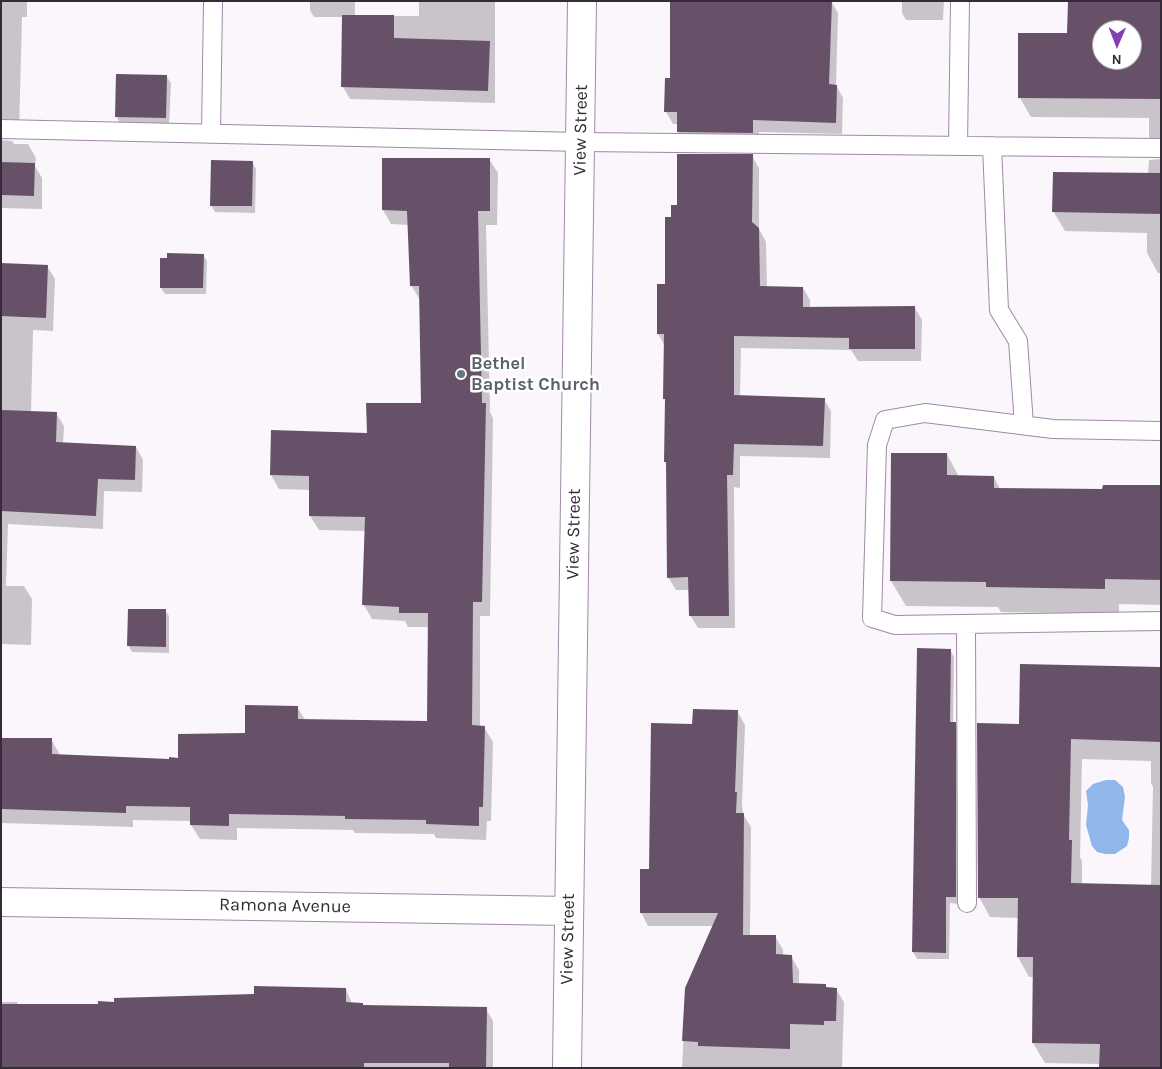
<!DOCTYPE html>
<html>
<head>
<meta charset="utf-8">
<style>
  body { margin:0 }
  #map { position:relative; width:1162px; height:1069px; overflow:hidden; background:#fbf6fc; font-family:Karla,sans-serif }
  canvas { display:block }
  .frame { position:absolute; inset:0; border:2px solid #342b36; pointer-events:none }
  .north { position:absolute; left:1092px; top:20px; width:50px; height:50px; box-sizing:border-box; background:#fff; border:1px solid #aeaaaf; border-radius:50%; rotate:181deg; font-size:14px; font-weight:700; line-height:20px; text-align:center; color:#342b36 }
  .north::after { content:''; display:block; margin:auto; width:18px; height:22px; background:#8340b4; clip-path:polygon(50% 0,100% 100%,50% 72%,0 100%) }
</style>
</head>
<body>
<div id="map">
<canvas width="1162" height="1069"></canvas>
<div class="frame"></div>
<div class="north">N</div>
</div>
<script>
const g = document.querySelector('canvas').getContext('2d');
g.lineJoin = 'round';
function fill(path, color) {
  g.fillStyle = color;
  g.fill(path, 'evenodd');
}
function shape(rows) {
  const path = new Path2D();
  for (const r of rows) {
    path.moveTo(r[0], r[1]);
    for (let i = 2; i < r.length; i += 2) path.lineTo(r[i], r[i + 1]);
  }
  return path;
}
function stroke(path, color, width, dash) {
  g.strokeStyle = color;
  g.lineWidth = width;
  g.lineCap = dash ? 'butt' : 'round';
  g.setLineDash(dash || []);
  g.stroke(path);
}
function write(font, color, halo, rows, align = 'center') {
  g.font = font + ' Karla,sans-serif';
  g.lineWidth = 5;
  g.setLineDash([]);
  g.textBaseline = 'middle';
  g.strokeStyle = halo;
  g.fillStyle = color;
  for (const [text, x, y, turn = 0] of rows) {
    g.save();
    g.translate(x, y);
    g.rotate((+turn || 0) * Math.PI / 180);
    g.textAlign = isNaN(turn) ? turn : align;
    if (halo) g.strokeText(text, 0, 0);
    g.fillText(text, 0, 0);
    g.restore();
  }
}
fill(shape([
  [1106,780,1115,780,1123,787,1125,797,1122,820,1129,830,1129,838,1127,846,1115,854,1105,854,1097,852,1092,846,1086,825,1088,805,1086,791,1093,784]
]), '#91b7ea');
fill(shape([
  [1,1,27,1,27,17,22,17,19,132,1,136],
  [310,1,355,1,355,16,419,16,419,1,495,1,495,103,350,99,343,87,343,17,314,17,310,10],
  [831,1,838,13,836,85,843,98,842,134,759,132,759,145,685,144,678,132,678,124,673,124,666,112,671,80],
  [902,1,944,1,943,20,906,20,902,13],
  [1161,1,1161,157,1149,137,1149,118,1031,117,1020,98,1069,35],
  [1102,30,1132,30,1132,60,1102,60],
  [167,77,171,83,169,125,120,123,116,116],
  [1,140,12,141,14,144,28,144,36,158,35,166,42,178,42,209,1,208],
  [752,156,759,168,759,229,766,242,767,287,803,288,810,300,810,308,915,308,922,320,921,361,858,361,851,350,741,348,740,397,824,399,831,411,830,458,740,456,740,488,734,487,735,628,698,628,690,615,690,590,676,590,668,577,667,465,665,462,665,346,658,334,666,286,673,218,678,206],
  [383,159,489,159,498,173,497,225,486,225,490,412,493,418,490,616,480,616,480,727,484,727,493,742,491,821,487,821,486,840,436,838,434,834,355,833,353,830,237,828,237,840,200,839,191,825,191,821,133,820,133,827,1,823,1,740,51,739,60,755,171,761,246,735,297,707,305,720,428,722,429,627,408,627,405,621,372,619,364,605,366,531,319,530,310,516,310,490,279,489,271,475,368,434,422,404,420,300,411,285,409,225,391,224,383,210],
  [1161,159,1161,273,1158,273,1147,253,1147,233,1065,231,1053,211,1148,174,1149,160],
  [252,162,256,169,255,213,215,212,211,205],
  [203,255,207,261,206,294,165,294,161,288],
  [1,265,47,266,55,279,53,331,33,330,31,413,56,413,64,426,63,444,136,447,143,460,142,492,104,491,103,529,8,524,6,586,24,586,32,599,31,645,1,644],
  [947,454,959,477,994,477,1000,489,1104,490,1161,486,1161,605,1119,604,1119,614,1001,612,998,607,906,606,891,581],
  [165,610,169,616,169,653,132,652,128,645],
  [918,650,950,650,954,657,953,724,955,724,959,730,959,904,950,903,949,959,917,959,913,952],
  [1161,668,1161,1068,1100,1064,1045,1063,1033,1043,1034,977,1029,977,1018,957,1019,918,990,917,979,897,1020,725],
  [1082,759,1151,761,1151,783,1153,787,1151,886,1082,885,1082,861,1080,857],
  [737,711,745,725,742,804,743,814,751,827,750,936,775,936,783,950,783,956,791,956,799,970,799,984,836,989,844,1002,842,1068,682,1068,686,988,714,926,648,926,641,912,650,870,693,725],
  [346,989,352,1004,363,1004,364,1007,486,1009,493,1021,493,1068,1,1068,1,1002,17,1002,18,1005,99,1006,115,1003]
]), '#0003');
fill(shape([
  [670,1,832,1,829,84,837,85,836,123,753,120,753,133,677,132,677,112,664,112,665,78,670,78],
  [1068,1,1161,1,1161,99,1018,98,1018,33,1067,33],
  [1102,30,1132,30,1132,60,1102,60],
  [342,15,394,15,394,38,490,41,488,91,341,87],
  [116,74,167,75,166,118,115,117],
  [677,154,753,154,752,222,759,228,760,286,803,287,803,307,915,306,915,349,849,349,849,338,734,336,734,395,825,398,823,446,734,444,733,475,727,475,729,616,689,616,688,577,667,578,666,462,664,462,665,399,663,399,664,334,657,334,657,284,665,284,665,217,671,217,671,205,677,205],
  [382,158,490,158,490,211,478,211,482,403,486,403,482,602,473,602,472,725,485,726,483,807,479,807,479,826,426,824,426,820,345,819,345,816,229,814,229,826,190,825,190,807,126,806,126,813,2,809,2,738,52,738,52,754,169,759,169,757,178,758,178,734,245,733,245,705,298,706,298,719,427,721,428,613,399,613,399,607,362,605,365,517,309,516,309,476,270,475,271,430,367,433,366,403,421,403,419,286,410,286,407,211,382,210],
  [211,160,253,161,252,206,210,206],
  [1,162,35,163,34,196,1,195],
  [1053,172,1161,173,1161,214,1052,212],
  [167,253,204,254,203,288,160,288,160,258,167,258],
  [1,263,48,265,46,318,1,316],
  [1,410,57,412,56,442,136,446,135,480,98,479,96,516,1,511],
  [891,453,947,453,947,475,994,476,994,488,1102,489,1103,485,1161,485,1161,580,1105,579,1105,589,986,587,986,582,890,581],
  [128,609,166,609,166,647,127,646],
  [917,648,951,649,950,722,956,722,956,897,946,897,946,953,912,952],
  [1020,664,1161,667,1161,742,1071,739,1069,840,1072,840,1071,883,1161,885,1161,1068,1099,1068,1100,1044,1032,1043,1033,957,1017,957,1018,898,978,898,977,723,1019,724],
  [693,709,738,710,735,792,737,792,736,813,744,813,743,935,776,935,776,954,792,955,793,983,826,984,826,987,837,988,836,1021,824,1021,824,1025,790,1024,790,1049,698,1046,698,1042,682,1041,685,988,718,913,640,913,640,869,649,869,651,723,692,724],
  [254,986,346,988,346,1002,363,1003,363,1005,487,1007,486,1068,449,1068,449,1063,364,1063,364,1068,1,1068,1,1004,98,1004,98,1001,114,1002,114,998,254,994]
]), '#665168');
const service = shape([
  [1,129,581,142,1161,148],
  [211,134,213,1],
  [958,146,960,1],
  [992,146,999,310,1018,341,1024,425],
  [1161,431,1053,429,925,413,885,420,877,445,872,618,895,625,1161,621],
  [966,624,967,903]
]);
const minor = shape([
  [1,902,569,911],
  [567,1068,582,1]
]);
stroke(service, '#9e8aa4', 20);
stroke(minor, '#9e8aa4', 30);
stroke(service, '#fff', 18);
stroke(minor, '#fff', 28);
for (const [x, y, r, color] of [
  [461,374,5,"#6b7280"]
]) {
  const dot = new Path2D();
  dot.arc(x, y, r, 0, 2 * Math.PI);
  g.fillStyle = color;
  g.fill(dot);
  stroke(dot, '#fff', 2);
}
write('18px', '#342b36', '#fff', [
  ["View Street",581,130,-89],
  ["View Street",574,534,-89],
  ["Ramona Avenue",285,906,1],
  ["View Street",568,939,-89]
]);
write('bold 18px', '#5b616d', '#fff', [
  ["Bethel",471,364],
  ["Baptist Church",471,385]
], 'left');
</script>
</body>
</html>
